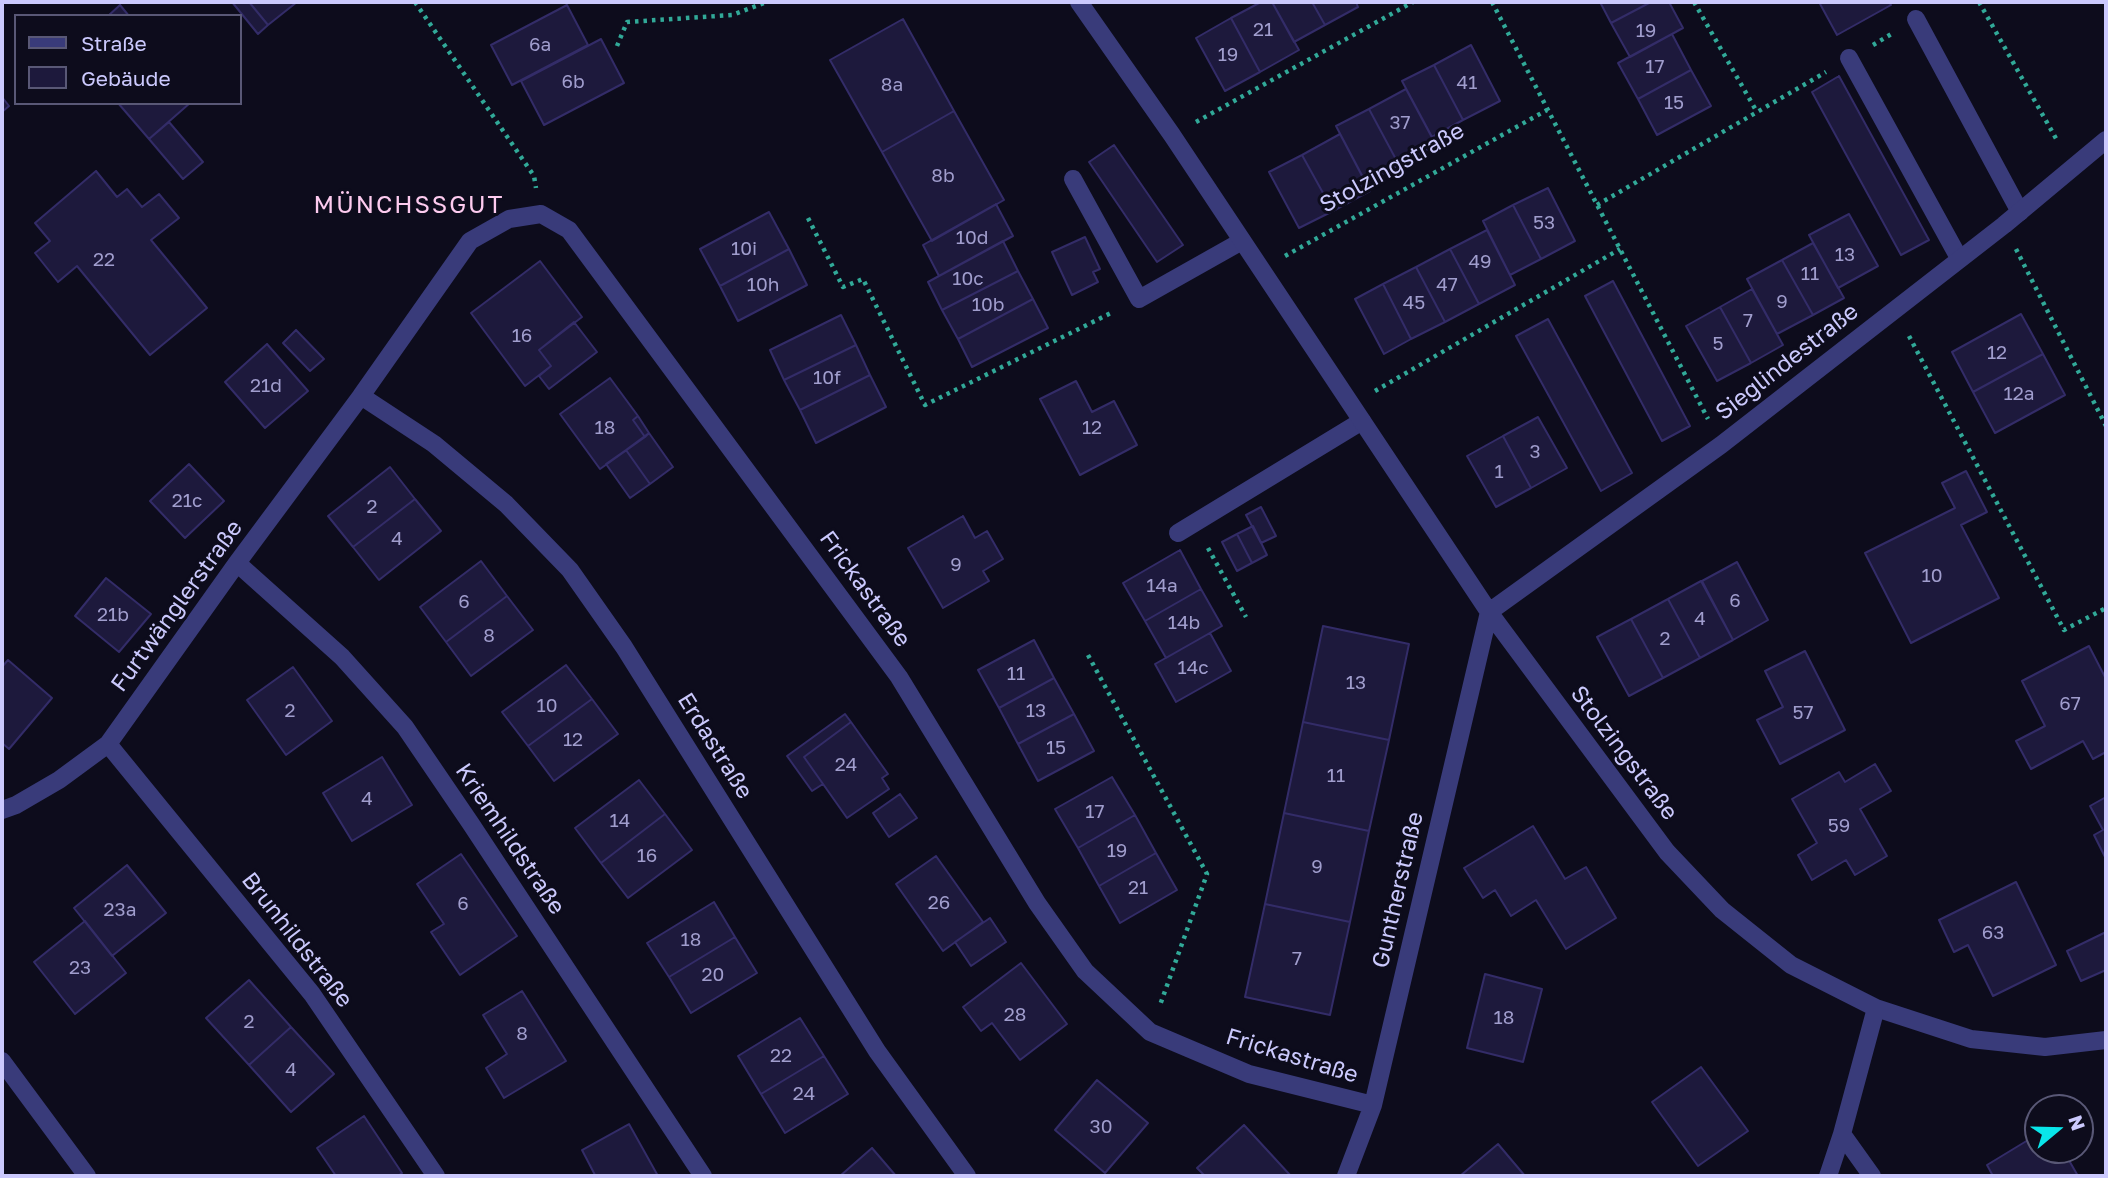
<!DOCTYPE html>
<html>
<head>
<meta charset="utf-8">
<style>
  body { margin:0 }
  #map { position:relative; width:2108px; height:1178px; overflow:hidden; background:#0d0c1c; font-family:"Golos Text",sans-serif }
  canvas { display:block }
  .frame { position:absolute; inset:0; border:4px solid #cbc9fd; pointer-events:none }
  .legend { position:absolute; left:14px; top:14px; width:228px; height:91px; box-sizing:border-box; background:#0d0c1c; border:2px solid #595876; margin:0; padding:9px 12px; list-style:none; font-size:21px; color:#cbc9fd }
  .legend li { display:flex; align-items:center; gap:14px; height:35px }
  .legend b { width:35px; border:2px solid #595876 }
  .north { position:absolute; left:2024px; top:1094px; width:70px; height:70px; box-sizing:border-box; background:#0d0c1c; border:2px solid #595876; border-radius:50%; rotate:71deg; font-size:19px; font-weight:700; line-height:28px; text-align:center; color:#cbc9fd }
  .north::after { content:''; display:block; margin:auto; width:24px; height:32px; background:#09e6ea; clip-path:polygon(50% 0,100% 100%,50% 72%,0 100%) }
</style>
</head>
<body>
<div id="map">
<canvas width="2108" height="1178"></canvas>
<div class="frame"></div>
<ul class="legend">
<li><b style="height:9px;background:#393b7a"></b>Straße</li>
<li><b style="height:19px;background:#1d193c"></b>Gebäude</li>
</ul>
<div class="north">N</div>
</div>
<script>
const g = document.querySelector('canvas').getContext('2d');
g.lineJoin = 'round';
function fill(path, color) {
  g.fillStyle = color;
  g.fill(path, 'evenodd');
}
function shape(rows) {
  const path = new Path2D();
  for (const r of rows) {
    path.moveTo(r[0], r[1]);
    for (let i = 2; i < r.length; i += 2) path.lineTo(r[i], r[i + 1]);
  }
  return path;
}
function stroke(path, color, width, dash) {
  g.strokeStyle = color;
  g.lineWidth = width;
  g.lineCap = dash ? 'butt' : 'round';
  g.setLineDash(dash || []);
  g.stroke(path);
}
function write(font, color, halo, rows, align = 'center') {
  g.font = font + ' "Golos Text",sans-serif';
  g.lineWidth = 6;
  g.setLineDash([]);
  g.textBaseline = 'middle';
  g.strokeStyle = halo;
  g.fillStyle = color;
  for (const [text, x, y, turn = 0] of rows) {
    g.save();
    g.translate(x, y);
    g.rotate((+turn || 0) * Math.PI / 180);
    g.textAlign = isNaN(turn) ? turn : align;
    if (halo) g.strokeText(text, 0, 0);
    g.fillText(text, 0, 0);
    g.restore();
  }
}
const building = shape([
  [232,2,249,2,268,25,258,34,232,2],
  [249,2,297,2,268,25,249,2],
  [1261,2,1272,2,1299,50,1260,72,1231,18,1261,2],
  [1272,2,1312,2,1325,25,1294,42,1272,2],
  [1312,2,1356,2,1358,7,1325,25,1312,2],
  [1600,2,1651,2,1611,23,1600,2],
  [1651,2,1669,2,1683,28,1630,57,1611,23,1651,2],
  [1819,2,1889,2,1891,5,1837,35,1819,2],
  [120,5,129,16,108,16,120,5],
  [567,5,588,45,512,85,491,45,567,5],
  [1231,18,1260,72,1225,91,1196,38,1231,18],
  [903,19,954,111,882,152,830,60,903,19],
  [1672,34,1691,70,1638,99,1618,63,1672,34],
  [601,39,624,83,544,125,521,81,601,39],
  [1471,45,1500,101,1463,120,1434,65,1471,45],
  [1434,65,1463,120,1432,137,1402,81,1434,65],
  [1691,70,1711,106,1657,135,1638,99,1691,70],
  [1839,76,1929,240,1901,255,1812,92,1839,76],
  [1406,89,1436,145,1399,165,1369,109,1406,89],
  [2,97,9,106,2,112,2,97],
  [118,103,190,103,149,139,118,103],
  [1369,109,1399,165,1366,183,1336,126,1369,109],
  [954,111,1004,200,932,241,882,152,954,111],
  [169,122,203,162,183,179,149,139,169,122],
  [1340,134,1370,191,1333,211,1302,155,1340,134],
  [1114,145,1183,245,1157,262,1089,162,1114,145],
  [1302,155,1333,211,1299,228,1269,172,1302,155],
  [96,171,117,197,127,189,142,207,159,194,179,218,151,240,207,308,150,355,77,266,58,282,35,253,50,241,35,223,96,171],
  [1548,188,1575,241,1541,259,1513,205,1548,188],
  [996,204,1013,236,939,276,923,245,996,204],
  [1513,205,1541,259,1510,275,1483,221,1513,205],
  [769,212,789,249,720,286,700,249,769,212],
  [1849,214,1878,266,1838,288,1809,235,1849,214],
  [1487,230,1515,285,1479,304,1450,249,1487,230],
  [1085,237,1100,269,1093,272,1098,282,1072,295,1052,252,1085,237],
  [1003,241,1018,271,942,310,928,282,1003,241],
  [1813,243,1844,298,1813,315,1782,260,1813,243],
  [789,249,807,285,738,321,720,286,789,249],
  [1450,249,1479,304,1445,322,1416,267,1450,249],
  [1782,260,1813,315,1777,334,1747,279,1782,260],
  [540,261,582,317,539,350,551,366,525,386,471,313,540,261],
  [1416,267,1445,322,1411,339,1383,284,1416,267],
  [1018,271,1033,299,958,339,942,310,1018,271],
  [1613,281,1690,426,1662,441,1585,296,1613,281],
  [1383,284,1411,339,1384,354,1355,299,1383,284],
  [1752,289,1783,345,1751,363,1720,307,1752,289],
  [1033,299,1048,328,972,367,958,339,1033,299],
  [1720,307,1751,363,1717,381,1686,326,1720,307],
  [2021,314,2043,354,1973,392,1952,352,2021,314],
  [841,315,856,345,784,380,770,350,841,315],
  [1548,319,1632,473,1601,491,1516,336,1548,319],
  [574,322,597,352,549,389,539,376,551,366,539,350,574,322],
  [296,330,324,359,310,371,283,343,296,330],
  [267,344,308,391,265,428,225,382,267,344],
  [856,345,870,375,800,410,784,380,856,345],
  [2043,354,2065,395,1995,433,1973,392,2043,354],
  [870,375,886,407,816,443,800,410,870,375],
  [610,378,638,416,633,420,645,437,600,469,560,414,610,378],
  [1076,381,1092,412,1114,401,1137,445,1080,475,1040,399,1076,381],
  [638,416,649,433,645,437,633,420,638,416],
  [1538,417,1567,468,1531,488,1503,436,1538,417],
  [649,433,673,467,650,484,626,450,649,433],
  [1503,436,1531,488,1496,507,1467,456,1503,436],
  [626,450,650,484,630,498,606,464,626,450],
  [189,464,224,501,185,538,150,501,189,464],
  [390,467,415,499,353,547,328,516,390,467],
  [1966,471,1987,512,1961,525,1999,598,1911,643,1865,553,1955,508,1942,483,1966,471],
  [415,499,441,531,379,580,353,547,415,499],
  [1261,507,1276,536,1261,543,1246,515,1261,507],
  [963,516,975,538,987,531,1003,559,983,571,989,581,943,608,908,548,963,516],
  [1253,526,1267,555,1252,563,1237,534,1253,526],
  [1237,534,1252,563,1237,571,1222,542,1237,534],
  [1180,550,1201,589,1145,621,1123,583,1180,550],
  [481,561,507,596,446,642,420,607,481,561],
  [1737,562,1768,620,1733,640,1702,581,1737,562],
  [106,578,151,614,119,652,75,616,106,578],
  [1701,581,1733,640,1700,658,1668,599,1701,581],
  [1201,589,1222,626,1166,658,1145,621,1201,589],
  [507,596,533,630,471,676,446,642,507,596],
  [1668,599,1700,658,1663,678,1631,619,1668,599],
  [1631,619,1663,678,1629,696,1597,637,1631,619],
  [1323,626,1409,644,1389,740,1303,722,1323,626],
  [1210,633,1231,671,1176,702,1155,664,1210,633],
  [1034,640,1054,678,999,708,978,670,1034,640],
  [2089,646,2106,679,2106,752,2093,759,2083,741,2031,769,2016,741,2045,726,2022,681,2089,646],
  [1805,651,1845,730,1780,764,1757,720,1783,707,1765,671,1805,651],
  [8,660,52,698,9,749,2,743,2,667,8,660],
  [566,665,592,699,528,746,502,712,566,665],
  [293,667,332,721,286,755,247,700,293,667],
  [1054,678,1074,714,1018,744,999,708,1054,678],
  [592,699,618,734,554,781,528,746,592,699],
  [845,714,851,722,804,757,823,784,812,791,787,756,845,714],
  [1074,714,1094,751,1038,781,1018,744,1074,714],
  [851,722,888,774,882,778,889,789,847,818,804,757,851,722],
  [1303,722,1389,740,1369,831,1284,813,1303,722],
  [382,757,412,805,352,841,323,793,382,757],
  [1875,764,1891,791,1860,809,1887,856,1855,875,1846,860,1812,880,1798,855,1817,843,1792,799,1839,772,1845,782,1875,764],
  [1112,777,1135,815,1078,848,1055,809,1112,777],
  [639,780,665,814,601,863,575,828,639,780],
  [900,794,917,818,889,837,873,813,900,794],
  [2106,797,2106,859,2094,835,2103,830,2090,806,2106,797],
  [1284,813,1369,831,1350,922,1265,904,1284,813],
  [665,814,692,850,628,898,601,863,665,814],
  [1135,815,1156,853,1099,886,1078,848,1135,815],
  [1533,826,1565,879,1586,867,1616,918,1566,949,1536,900,1511,916,1495,890,1483,898,1464,868,1533,826],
  [1156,853,1177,890,1120,923,1099,886,1156,853],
  [461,854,517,936,460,975,431,932,444,924,417,884,461,854],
  [936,856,983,922,943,951,896,884,936,856],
  [127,865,166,913,112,956,74,908,127,865],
  [2016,882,2056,965,1993,996,1968,945,1954,952,1939,920,2016,882],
  [714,902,735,937,669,977,647,943,714,902],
  [1265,904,1350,922,1330,1015,1245,997,1265,904],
  [990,918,1006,942,971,966,955,942,990,918],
  [85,921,126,973,75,1014,34,962,85,921],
  [2106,932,2106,970,2081,981,2067,951,2106,932],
  [735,937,757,973,691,1013,669,977,735,937],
  [1021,963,1067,1024,1020,1060,992,1023,981,1031,963,1007,1021,963],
  [1485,974,1542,989,1523,1062,1467,1048,1485,974],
  [249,980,291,1027,249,1065,206,1018,249,980],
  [522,991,566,1061,504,1098,486,1068,507,1054,483,1015,522,991],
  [800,1018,824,1056,761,1094,738,1056,800,1018],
  [291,1027,334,1074,291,1112,249,1065,291,1027],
  [824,1056,848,1094,785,1133,761,1094,824,1056],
  [1701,1067,1748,1131,1698,1166,1652,1102,1701,1067],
  [1097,1080,1148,1123,1105,1173,1055,1130,1097,1080],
  [364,1116,402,1173,398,1176,336,1176,317,1148,364,1116],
  [629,1124,658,1176,592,1176,595,1175,582,1150,629,1124],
  [1244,1125,1290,1175,1289,1176,1205,1176,1197,1168,1244,1125],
  [2038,1134,2038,1150,2063,1150,2078,1176,1993,1176,1987,1165,2038,1134],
  [1498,1144,1525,1176,1460,1176,1498,1144],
  [872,1148,896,1176,840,1176,872,1148]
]);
fill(building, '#1d193c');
stroke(building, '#332c68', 2);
stroke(shape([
  [415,2,534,176,536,188],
  [1492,2,1708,419],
  [1694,2,1757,112],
  [1979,2,2058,142],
  [1873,45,1893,33],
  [617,46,627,22,732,15,767,2],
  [1196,122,1413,2],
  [1597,205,1826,72],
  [808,218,843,287,863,279,925,405,1113,312],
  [2016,249,2106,426],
  [1285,256,1547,110],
  [1909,336,2064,630,2106,608],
  [1375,391,1620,249],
  [1208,548,1246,617],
  [1088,655,1207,874,1160,1005]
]), '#31a998', 4.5, [3.5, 5]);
stroke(shape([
  [1916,19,2020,212],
  [1849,58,1959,258],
  [1073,179,1139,299,1242,241],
  [1178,533,1362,421]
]), '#393b7a', 18);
stroke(shape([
  [1079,2,1172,135,1489,612,1667,852,1722,910,1791,965,1876,1008,1971,1039,2045,1047,2106,1040],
  [361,396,434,444,506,504,570,570,624,647,877,1051,967,1176],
  [237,563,342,657,405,727,471,824,703,1176],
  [1489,612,1721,445,2004,225,2106,140],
  [108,744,312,994,436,1176],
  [2,810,16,805,59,780,108,744,237,563,361,396,470,241,509,219,541,214,569,230,899,677,1037,903,1085,971,1150,1032,1249,1074,1373,1105],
  [2,1061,87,1176],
  [1842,1134,1872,1176],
  [1346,1176,1373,1105,1489,612],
  [1828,1176,1842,1134,1876,1008]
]), '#393b7a', 18);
write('19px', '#a09dcd', null, [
  ["21",1263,30],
  ["19",1646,31],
  ["6a",540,45],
  ["19",1228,55],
  ["17",1655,67],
  ["6b",573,82],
  ["41",1467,83],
  ["8a",892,85],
  ["15",1674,103],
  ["37",1400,123],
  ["8b",943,176],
  ["53",1544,223],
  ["10d",972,238],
  ["10i",744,249],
  ["13",1845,255],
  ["22",104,260],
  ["49",1480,262],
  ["11",1810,274],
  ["10c",968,279],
  ["10h",763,285],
  ["47",1447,285],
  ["9",1782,302],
  ["45",1414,303],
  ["10b",988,305],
  ["7",1748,321],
  ["16",522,336],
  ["5",1718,344],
  ["12",1997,353],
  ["10f",827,378],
  ["21d",266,386],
  ["12a",2019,394],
  ["18",605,428],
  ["12",1092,428],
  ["3",1535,452],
  ["1",1499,472],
  ["21c",187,501],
  ["2",372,507],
  ["4",397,539],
  ["9",956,565],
  ["10",1932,576],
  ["14a",1162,586],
  ["6",1735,601],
  ["6",464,602],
  ["21b",113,615],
  ["4",1700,619],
  ["14b",1184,623],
  ["8",489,636],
  ["2",1665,639],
  ["14c",1193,668],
  ["11",1016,674],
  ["13",1356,683],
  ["67",2070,704],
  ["10",547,706],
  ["2",290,711],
  ["13",1036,711],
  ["57",1803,713],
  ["12",573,740],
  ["15",1056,748],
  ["24",846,765],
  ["11",1336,776],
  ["4",367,799],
  ["17",1095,812],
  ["14",620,821],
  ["59",1839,826],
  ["19",1117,851],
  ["16",647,856],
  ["9",1317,867],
  ["21",1138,888],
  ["26",939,903],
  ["6",463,904],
  ["23a",120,910],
  ["63",1993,933],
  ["18",691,940],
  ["7",1297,959],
  ["23",80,968],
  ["20",713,975],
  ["28",1015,1015],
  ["18",1504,1018],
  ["2",249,1022],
  ["8",522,1034],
  ["22",781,1056],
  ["4",291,1070],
  ["24",804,1094],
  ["30",1101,1127]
]);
write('23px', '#cbc9fd', '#0d0c1c', [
  ["Stolzingstraße",1392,168,-29],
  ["Sieglindestraße",1787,362,-38],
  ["Frickastraße",865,589,54],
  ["Furtwänglerstraße",177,606,-54],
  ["Erdastraße",715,746,58],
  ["Stolzingstraße",1624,753,53],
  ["Kriemhildstraße",510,839,56],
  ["Guntherstraße",1398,890,-77],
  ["Brunhildstraße",297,940,52],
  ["Frickastraße",1292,1056,17]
]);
g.letterSpacing = '2px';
write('24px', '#fdcbef', '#0d0c1c', [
  ["MÜNCHSSGUT",409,205]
]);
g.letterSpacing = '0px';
</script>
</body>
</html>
